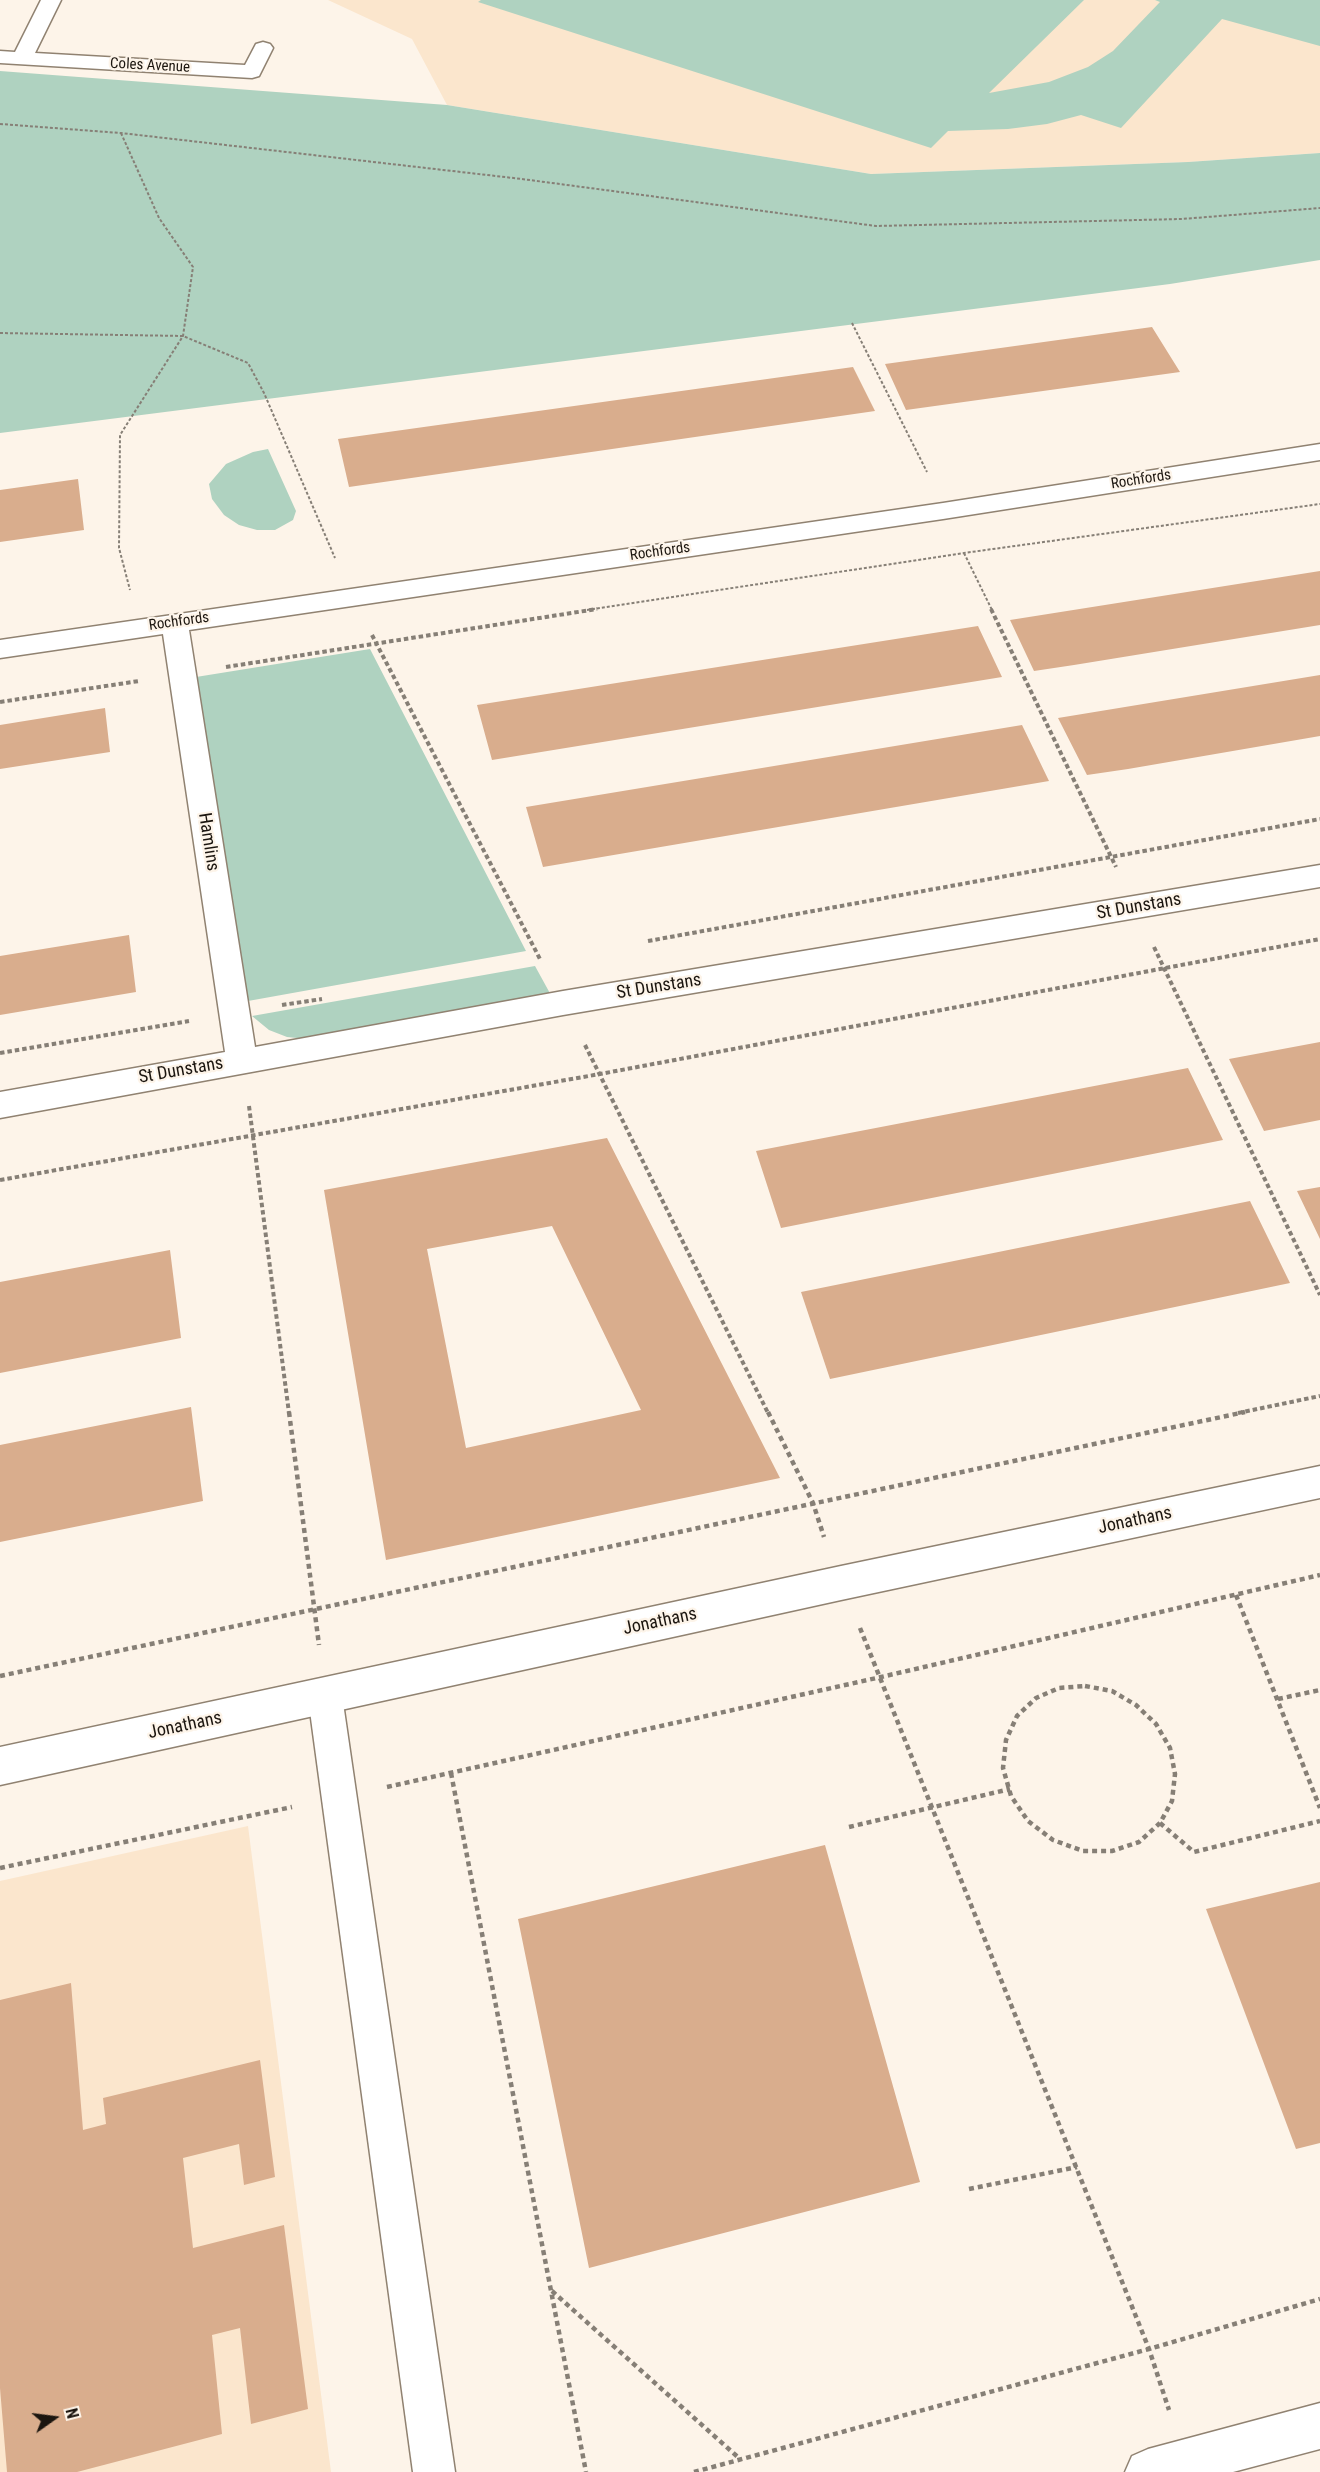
<!DOCTYPE html>
<html>
<head>
<meta charset="utf-8">
<style>
  body { margin:0 }
  #map { position:relative; width:1320px; height:2472px; overflow:hidden; background:#fdf4e9; font-family:"Roboto Condensed",sans-serif }
  canvas { display:block }
  .north { position:absolute; left:24px; top:2388px; width:60px; height:60px; -webkit-text-stroke:4px #fdf4e9; paint-order:stroke; rotate:76deg; font-size:16px; font-weight:700; line-height:24px; text-align:center; color:#1b150f }
  .north::after { content:''; display:block; margin:auto; width:21px; height:27px; background:#1b150f; clip-path:polygon(50% 0,100% 100%,50% 72%,0 100%) }
</style>
</head>
<body>
<div id="map">
<canvas width="1320" height="2472"></canvas>
<div class="north">N</div>
</div>
<script>
const g = document.querySelector('canvas').getContext('2d');
g.lineJoin = 'round';
function fill(path, color) {
  g.fillStyle = color;
  g.fill(path, 'evenodd');
}
function shape(rows) {
  const path = new Path2D();
  for (const r of rows) {
    path.moveTo(r[0], r[1]);
    for (let i = 2; i < r.length; i += 2) path.lineTo(r[i], r[i + 1]);
  }
  return path;
}
function stroke(path, color, width, dash) {
  g.strokeStyle = color;
  g.lineWidth = width;
  g.lineCap = dash ? 'butt' : 'round';
  g.setLineDash(dash || []);
  g.stroke(path);
}
function write(font, color, halo, rows, align = 'center') {
  g.font = font + ' "Roboto Condensed",sans-serif';
  g.lineWidth = 4.5;
  g.setLineDash([]);
  g.textBaseline = 'middle';
  g.strokeStyle = halo;
  g.fillStyle = color;
  for (const [text, x, y, turn = 0] of rows) {
    g.save();
    g.translate(x, y);
    g.rotate((+turn || 0) * Math.PI / 180);
    g.textAlign = isNaN(turn) ? turn : align;
    if (halo) g.strokeText(text, 0, 0);
    g.fillText(text, 0, 0);
    g.restore();
  }
}
fill(shape([
  [328,0,1320,0,1320,153,1188,162,871,174,447,105,412,39],
  [248,1826,331,2472,0,2472,0,1881]
]), '#fbe6cd');
fill(shape([
  [481,0,1084,0,989,93,1049,82,1088,67,1113,51,1160,2,1155,0,1320,0,1320,46,1222,19,1121,128,1081,115,1047,124,1008,129,948,131,931,148,478,2],
  [0,71,447,105,871,174,1188,162,1320,153,1320,260,1170,284,0,433],
  [268,449,296,511,293,520,275,530,257,530,239,525,224,515,212,499,209,484,226,464,253,452],
  [370,649,526,951,248,1001,196,677],
  [535,966,552,997,307,1039,287,1037,269,1030,252,1016]
]), '#afd2c0');
fill(shape([
  [1152,327,1180,372,906,410,885,364],
  [853,367,875,411,349,487,338,439],
  [78,479,84,530,0,542,0,490],
  [1320,571,1320,625,1074,665,1034,671,1010,620],
  [978,626,1002,677,492,760,477,705],
  [1320,675,1320,736,1128,769,1087,775,1058,718],
  [105,708,110,752,0,769,0,725],
  [1022,725,1049,781,543,867,526,807],
  [129,935,136,992,0,1015,0,956],
  [1320,1042,1320,1120,1264,1131,1229,1059],
  [1188,1068,1223,1140,781,1228,756,1151],
  [607,1138,780,1478,386,1560,324,1190],
  [552,1226,641,1410,466,1448,427,1249],
  [1320,1187,1320,1239,1297,1191],
  [1250,1201,1290,1283,830,1379,801,1292],
  [170,1250,181,1338,0,1373,0,1282],
  [191,1407,203,1501,0,1542,0,1445],
  [825,1845,920,2182,589,2268,518,1919],
  [1320,1882,1320,2143,1296,2149,1206,1909],
  [71,1983,83,2130,106,2124,103,2098,260,2060,275,2177,244,2185,239,2144,183,2158,193,2248,284,2225,308,2409,251,2424,240,2328,212,2335,222,2434,77,2472,7,2472,0,2388,0,2000]
]), '#d9ad8d');
const service = shape([
  [325,1680,337,1684,342,1696,455,2472,413,2472,308,1696,313,1684,325,1680]
]);
const minor = shape([
  [41,0,61,0,35,53,245,65,256,44,263,42,270,44,273,48,259,76,252,78,0,63,0,51,15,52,41,0],
  [1320,444,1320,460,943,519,189,630,255,1047,563,991,1320,865,1320,887,563,1015,0,1118,0,1092,225,1052,163,634,0,658,0,640,943,503,1320,444],
  [1320,1466,1320,1498,841,1600,0,1785,0,1747,841,1566,1320,1466]
]);
const tertiary = shape([
  [1320,2403,1320,2449,1233,2472,1125,2472,1132,2456,1148,2449,1320,2403]
]);
stroke(service, '#908271', 3);
stroke(minor, '#908271', 3);
stroke(tertiary, '#908271', 3);
stroke(shape([
  [0,124,121,133,522,179,876,226,1182,219,1320,208],
  [121,133,159,218,193,267,183,336,120,435,119,548,130,590],
  [852,323,927,472],
  [0,333,183,336,248,363,264,393,335,558],
  [964,553,992,610],
  [587,610,964,553,1320,504]
]), '#867f76', 2, [3, 2]);
stroke(shape([
  [991,609,1116,867],
  [372,635,541,961],
  [226,667,597,609],
  [0,702,139,681],
  [648,941,1320,819],
  [1154,947,1320,1295],
  [282,1005,322,999],
  [585,1045,768,1413],
  [0,1053,189,1021],
  [249,1106,289,1413],
  [0,1180,600,1074,1320,939],
  [1238,1413,1320,1396]
]), '#867f76', 4, [4.5, 3]);
stroke(shape([
  [289,1412,319,1645],
  [768,1412,813,1503,824,1537],
  [1236,1595,1320,1808],
  [860,1628,1149,2349,1169,2410],
  [0,1676,1245,1412],
  [1085,1686,1112,1691,1136,1705,1156,1724,1170,1748,1175,1774,1172,1801,1160,1823,1139,1842,1112,1851,1083,1851,1053,1840,1028,1821,1011,1796,1003,1768,1006,1740,1017,1716,1036,1698,1059,1688,1085,1686],
  [1278,1699,1320,1690],
  [451,1773,586,2472],
  [387,1787,881,1677,1320,1575],
  [1160,1823,1194,1852,1320,1821],
  [849,1827,1010,1789],
  [0,1868,292,1807],
  [969,2189,1077,2167],
  [552,2291,740,2459],
  [694,2472,1149,2349,1320,2299]
]), '#867f76', 4.5, [5, 4]);
fill(service, '#fff');
fill(minor, '#fff');
fill(tertiary, '#fff');
write('15px', '#1b150f', '#fdf4e9', [
  ["Coles Avenue",150,66,3],
  ["Rochfords",1141,480,-9],
  ["Rochfords",660,552,-8],
  ["Rochfords",179,622,-8]
]);
write('18px', '#1b150f', '#fdf4e9', [
  ["Hamlins",208,842,81],
  ["St Dunstans",1139,907,-10],
  ["St Dunstans",659,987,-9],
  ["St Dunstans",181,1071,-10],
  ["Jonathans",1135,1521,-12],
  ["Jonathans",660,1622,-12],
  ["Jonathans",185,1726,-12]
]);
</script>
</body>
</html>
